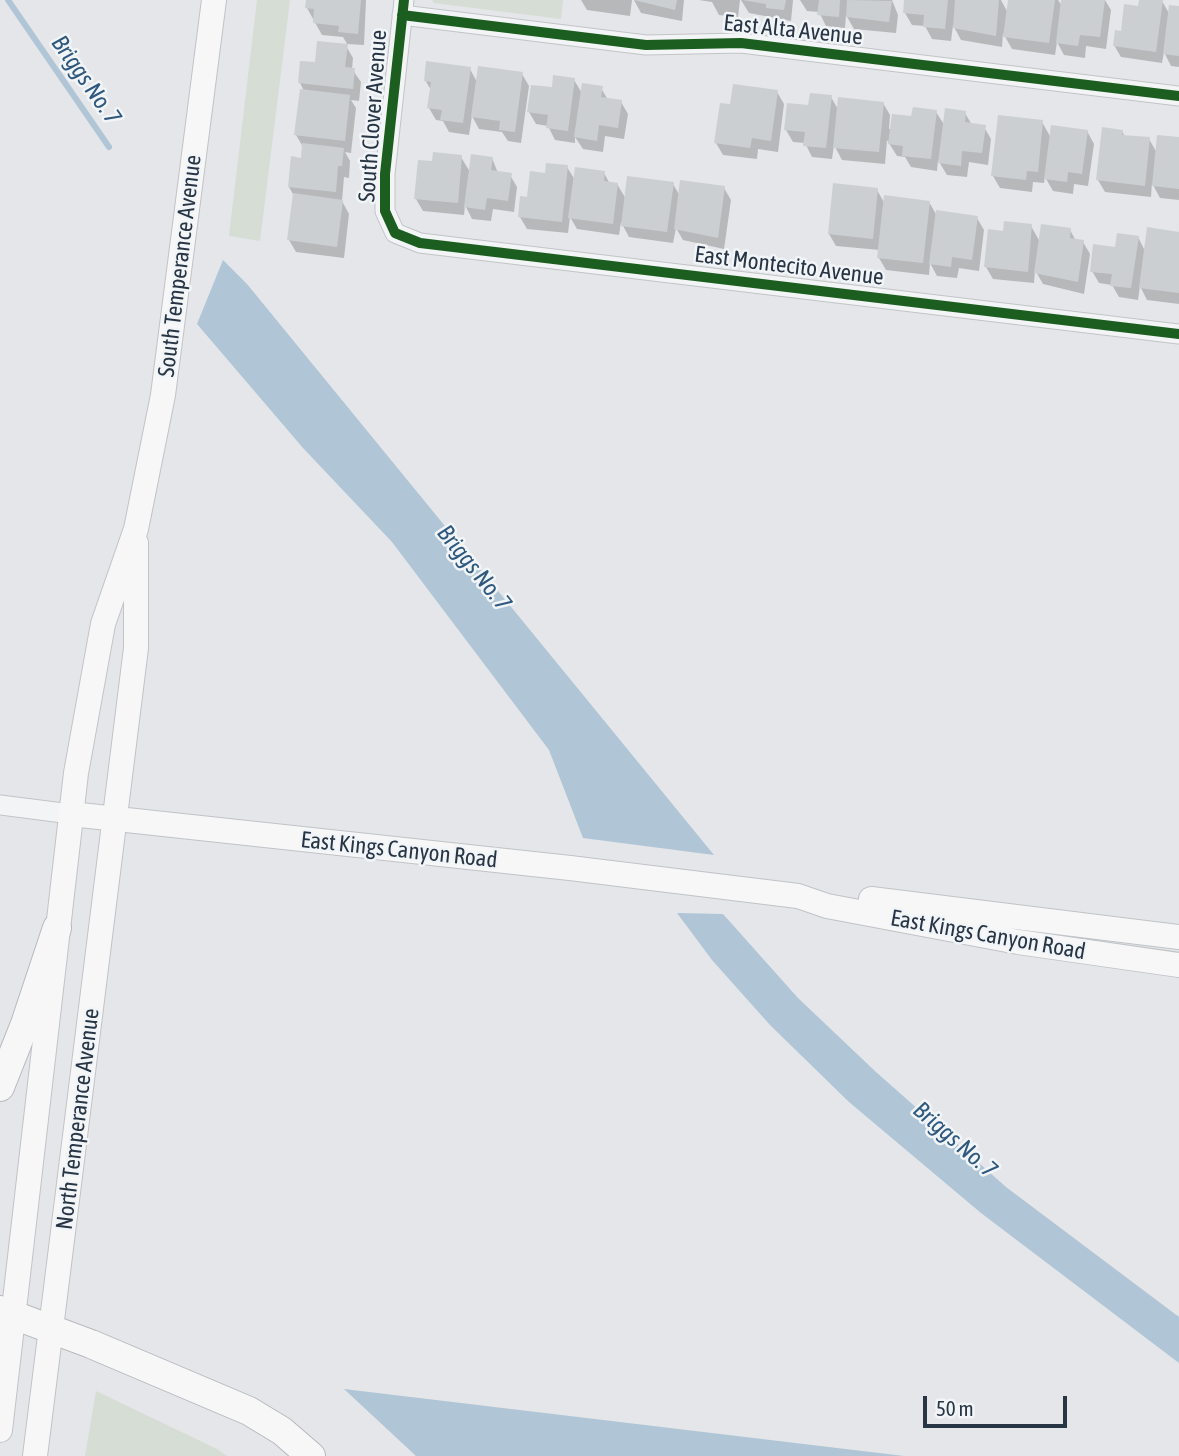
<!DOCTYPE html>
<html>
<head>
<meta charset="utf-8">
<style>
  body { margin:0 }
  #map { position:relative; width:1179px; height:1456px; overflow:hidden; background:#e4e6e9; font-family:"Asap Condensed",sans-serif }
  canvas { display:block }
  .scale { position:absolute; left:923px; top:1396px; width:144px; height:32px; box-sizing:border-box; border:4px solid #283545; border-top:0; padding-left:9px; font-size:21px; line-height:24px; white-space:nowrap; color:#283545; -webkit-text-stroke:5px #f2f5f8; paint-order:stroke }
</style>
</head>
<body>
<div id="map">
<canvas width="1179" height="1456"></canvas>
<div class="scale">50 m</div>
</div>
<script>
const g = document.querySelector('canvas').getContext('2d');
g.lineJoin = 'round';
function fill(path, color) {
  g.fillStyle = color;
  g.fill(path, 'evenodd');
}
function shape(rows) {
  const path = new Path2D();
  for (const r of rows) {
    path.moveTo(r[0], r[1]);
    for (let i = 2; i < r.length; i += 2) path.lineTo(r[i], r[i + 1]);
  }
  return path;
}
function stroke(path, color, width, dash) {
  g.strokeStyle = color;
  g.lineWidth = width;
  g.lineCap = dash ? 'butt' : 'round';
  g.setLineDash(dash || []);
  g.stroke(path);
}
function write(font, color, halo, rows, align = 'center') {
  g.font = font + ' "Asap Condensed",sans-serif';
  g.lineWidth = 5;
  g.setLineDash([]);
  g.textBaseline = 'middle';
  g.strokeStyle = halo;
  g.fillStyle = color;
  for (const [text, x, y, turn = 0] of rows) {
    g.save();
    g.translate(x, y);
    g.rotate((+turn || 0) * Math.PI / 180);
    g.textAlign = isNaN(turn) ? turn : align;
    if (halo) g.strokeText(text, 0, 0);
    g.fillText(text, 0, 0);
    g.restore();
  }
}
fill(shape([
  [257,0,290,0,260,241,229,236],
  [432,0,563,0,561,19,434,3],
  [96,1391,217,1449,227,1456,85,1456]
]), '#d5ddd4');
fill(shape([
  [223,260,247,284,714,855,583,838,549,750,392,542,303,448,197,324],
  [677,913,723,914,798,998,876,1072,1006,1187,1179,1317,1179,1363,981,1213,849,1102,770,1025,712,960],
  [344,1389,904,1456,416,1456]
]), '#b0c5d6');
fill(shape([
  [308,0,366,0,364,45,347,44,343,37,322,35,307,8],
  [581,0,632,0,630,16,587,10],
  [634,0,684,0,682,21,641,13],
  [699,0,740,0,738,17,719,15,712,2],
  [741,0,793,0,791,21,749,13],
  [800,0,892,0,898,15,896,33,854,29,846,15,845,28,826,26,819,12,807,11],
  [906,0,1001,0,1008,13,1010,0,1058,0,1062,6,1063,0,1105,0,1111,10,1106,49,1086,46,1085,58,1064,55,1057,42,1055,55,1012,49,1003,33,1002,47,961,40,953,25,951,41,932,39,925,26,912,25,905,13],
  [1141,0,1162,1,1170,15,1179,8,1179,67,1171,66,1164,52,1162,63,1121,57,1114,45,1140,8],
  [346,46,353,58,352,69,361,82,359,101,351,100,356,108,351,153,345,152,350,161,349,178,344,177,342,201,349,214,344,258,296,252,289,240,294,196,289,187,302,160,303,147,296,135,304,91,300,83,317,64],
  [470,69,477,82,522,74,529,86,521,143,508,141,502,132,479,129,472,116,469,135,449,132,443,121,436,120,429,108,431,90,425,80],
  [574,80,582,93,601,88,608,100,621,102,628,114,624,139,605,136,603,152,583,149,575,137,575,143,555,140,548,126,536,124,529,112,553,89],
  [777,92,784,104,778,152,758,149,757,159,723,155,716,143,731,106],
  [831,97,839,111,883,103,890,115,889,129,892,129,936,112,945,126,965,113,972,125,984,127,991,139,988,165,969,162,967,177,947,175,938,160,937,171,911,167,905,157,897,156,887,140,885,164,842,160,834,145,832,159,812,157,805,143,793,142,786,130,810,107],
  [1042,122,1051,138,1087,131,1094,144,1088,186,1074,184,1073,194,1053,191,1045,177,1044,183,1033,182,1032,192,1000,188,993,176],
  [1122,131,1125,137,1149,139,1157,153,1179,139,1179,200,1160,198,1152,183,1151,197,1105,192,1098,180],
  [461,157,470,172,492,158,498,173,510,175,517,187,514,212,493,209,491,221,472,219,465,205,464,215,423,211,416,199,433,163],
  [567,167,575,180,604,173,610,184,617,184,626,199,673,184,680,196,724,188,731,200,724,249,683,240,676,228,673,243,629,237,621,222,619,235,577,229,570,217,568,233,527,229,520,217,529,199,547,175],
  [877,190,885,204,929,202,937,216,977,218,984,230,979,271,959,268,957,278,937,276,930,263,929,275,886,270,879,258,880,250,836,246,829,234],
  [1031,226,1040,242,1070,230,1076,241,1083,242,1090,254,1084,294,1043,284,1035,270,1034,283,993,279,986,267,1004,233],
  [1179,234,1179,304,1147,300,1140,286,1138,300,1119,297,1112,285,1099,283,1092,271,1116,249,1138,237,1145,251]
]), '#0003');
stroke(shape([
  [8,0,109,147]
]), '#b0c5d6', 6);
fill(shape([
  [306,0,361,0,358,34,338,32,339,26,313,23,314,9,305,8],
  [634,0,677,0,675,10],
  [743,0,786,0,784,10,766,8,766,4],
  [819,0,840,0,839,17,817,15],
  [847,0,892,1,889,22,846,17],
  [904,0,948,0,945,29,923,27,924,15,903,13],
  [955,0,999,0,996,36,953,28],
  [1008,0,1055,0,1049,43,1003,37],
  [1061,0,1105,0,1100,37,1080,35,1078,46,1056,43],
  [1139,0,1163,0,1156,52,1113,46,1115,30,1121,31,1124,4,1138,6],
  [1169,5,1179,6,1179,56,1163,54],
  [317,41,348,44,345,67,355,68,353,89,298,83,300,61,315,62],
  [426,61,471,67,463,123,440,120,442,110,427,108,431,82,424,81],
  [478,66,523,72,515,132,499,130,500,121,471,117],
  [553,75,575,78,568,131,546,128,548,115,527,112,531,85,552,87],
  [582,83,603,86,601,97,622,100,618,128,599,125,597,141,574,137],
  [733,84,778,90,771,141,752,138,750,148,714,143,720,103,730,104],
  [300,89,350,95,345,141,294,135],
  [810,93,832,95,826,148,803,146,805,132,784,130,787,103,808,105],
  [838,97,884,102,879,152,833,148],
  [913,107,937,110,931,159,902,156,903,146,888,144,892,114,911,116],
  [945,108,966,111,965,122,986,125,982,153,962,151,961,166,938,163],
  [998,115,1043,120,1038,172,1027,171,1026,180,991,176],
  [1051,125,1088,130,1082,174,1068,172,1067,182,1044,179],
  [1102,127,1123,130,1122,135,1150,137,1145,186,1096,180],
  [1157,135,1179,137,1179,189,1152,186],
  [302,143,344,148,342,166,338,166,336,192,288,187,291,156,301,158],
  [433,152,462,155,458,203,414,199,418,160,432,161],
  [471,154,493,157,491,170,512,173,508,201,487,198,485,210,464,207],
  [546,163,568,165,562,222,518,217,520,196,527,197,530,171,545,173],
  [575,167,605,171,604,181,618,183,613,224,568,218],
  [627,176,674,182,667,232,621,226],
  [680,180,725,186,718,238,674,229],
  [833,183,878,188,873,239,828,234],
  [293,193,343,200,337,247,287,240],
  [884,195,930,201,923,263,877,258],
  [936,210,978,216,972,260,952,257,951,267,929,264],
  [1004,221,1032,224,1028,272,984,267,988,229,1003,231],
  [1041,224,1071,228,1070,238,1084,240,1078,282,1034,273],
  [1147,227,1179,232,1179,293,1139,288],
  [1117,233,1139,236,1131,288,1110,286,1112,274,1090,272,1093,244,1115,247]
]), '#cccfd2');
const minor = shape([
  [404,0,385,174,385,211,395,233,420,243,1179,334],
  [402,15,646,45,741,43,1179,96],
  [0,805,71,814]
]);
const major = shape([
  [71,814,570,868,798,896,827,906,1018,942,1179,965],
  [871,899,1179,937],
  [0,1430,76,773,103,624,136,529,163,395,214,0],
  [35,1456,136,648,136,543]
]);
const highway = shape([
  [0,1087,25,1024,57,928],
  [0,1310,91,1344,249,1411,282,1431,311,1456]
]);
stroke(minor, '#c2c4c7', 21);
stroke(major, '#c0c3c7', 26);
stroke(highway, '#b6b9be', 30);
stroke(minor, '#f3f4f6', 19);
stroke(major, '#f7f7f7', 24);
stroke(highway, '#f7f7f7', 28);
stroke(shape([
  [404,0,385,174,385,211,395,233,420,243,1179,334],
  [402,15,646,45,741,43,1179,96]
]), '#1b5e20', 10);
write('23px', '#283545', '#f2f5f8', [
  ["East Alta Avenue",793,30,6],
  ["South Clover Avenue",373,116,-86],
  ["South Temperance Avenue",180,266,-83],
  ["East Montecito Avenue",789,266,7],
  ["East Kings Canyon Road",399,850,6],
  ["East Kings Canyon Road",988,935,10],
  ["North Temperance Avenue",78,1119,-83]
]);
write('italic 24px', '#2e587d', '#f2f5f8', [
  ["Briggs No. 7",86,80,55],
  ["Briggs No. 7",474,568,51],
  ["Briggs No. 7",955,1140,41]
]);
</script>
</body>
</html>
